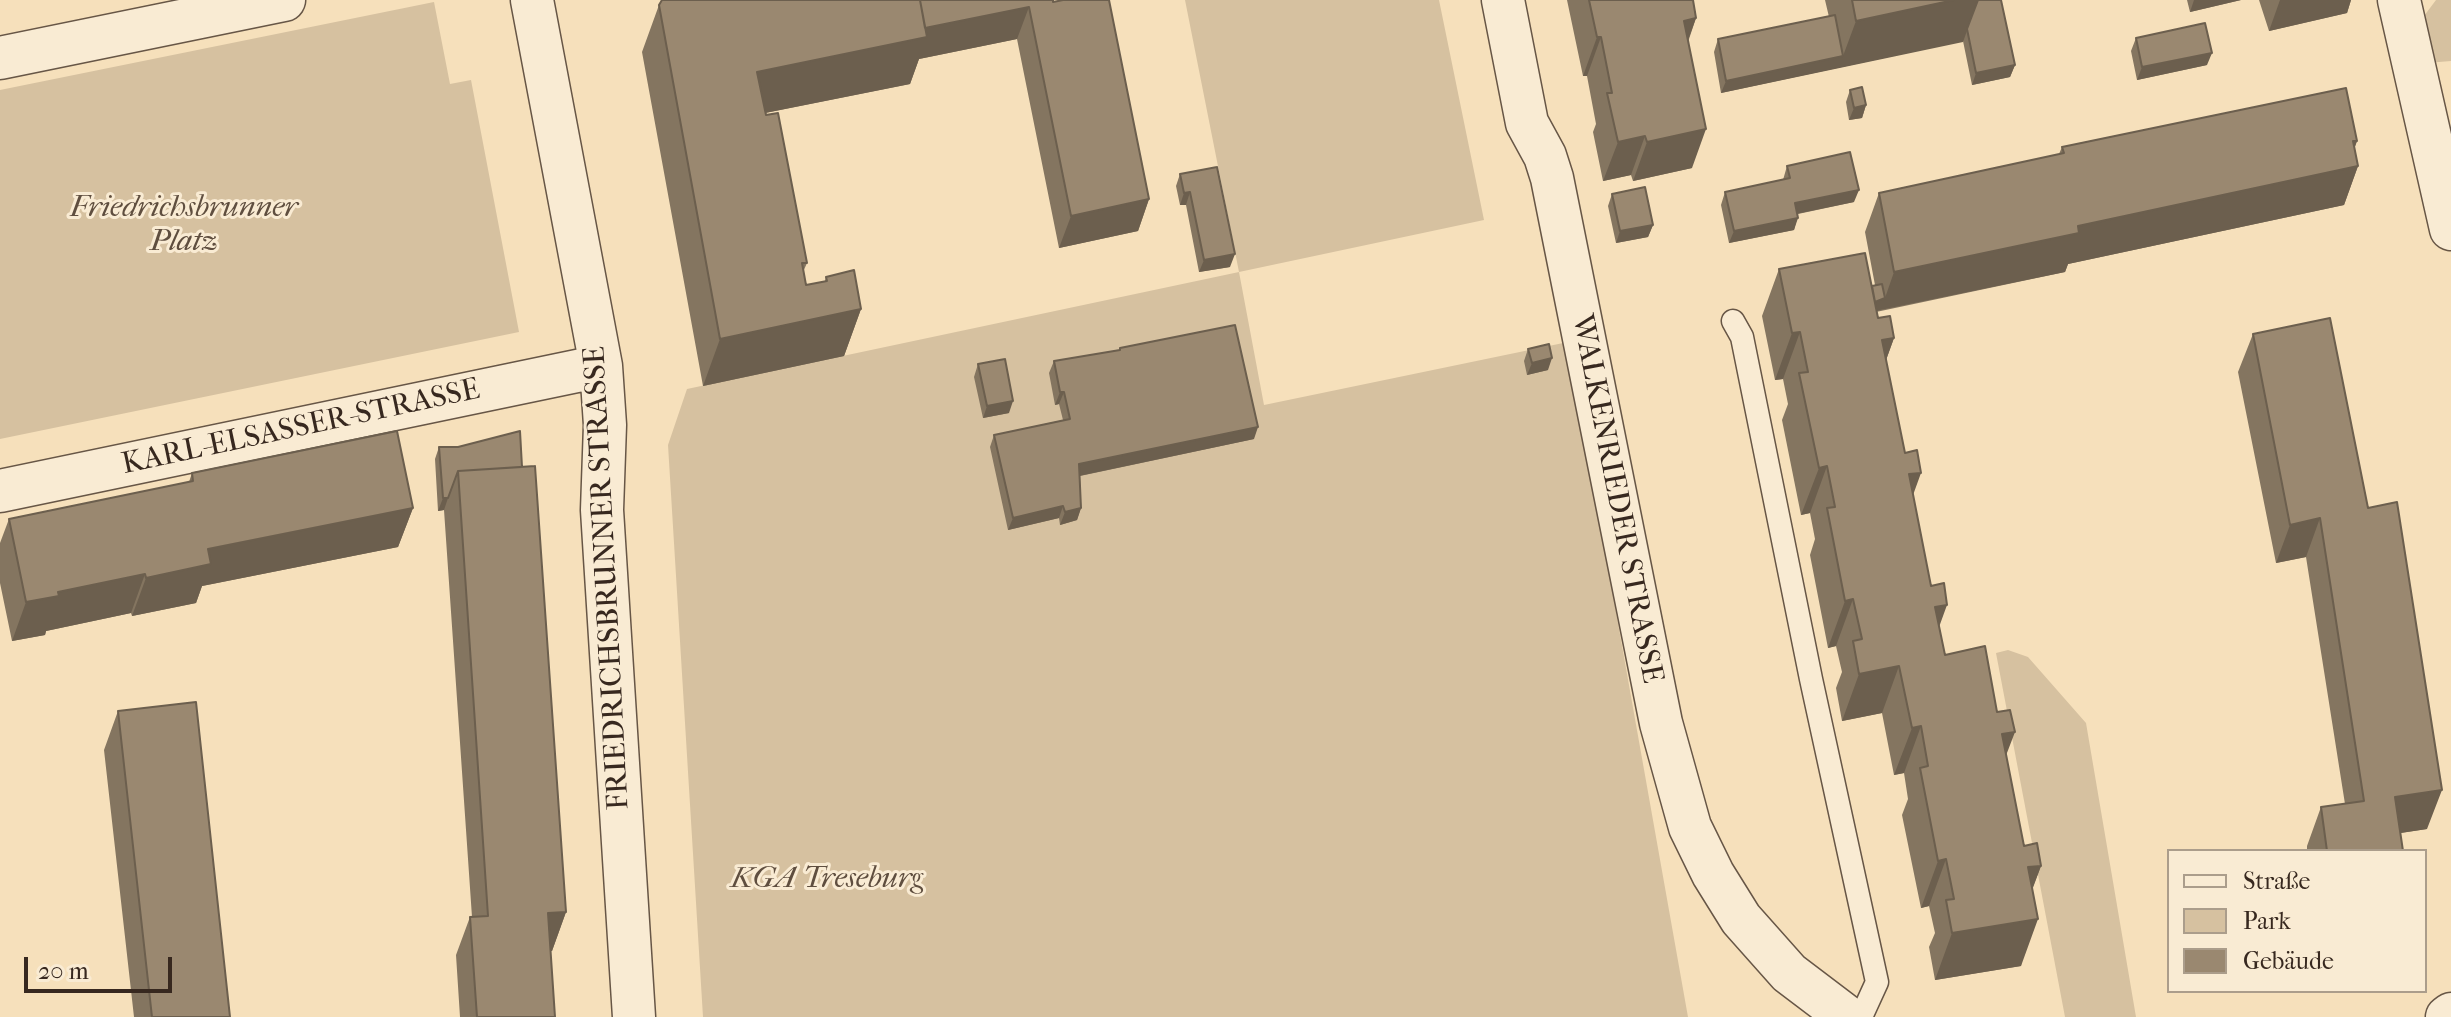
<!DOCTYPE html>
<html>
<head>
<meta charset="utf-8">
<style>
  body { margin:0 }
  #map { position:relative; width:2451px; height:1017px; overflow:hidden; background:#f6e0bb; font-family:"IM FELL French Canon",serif }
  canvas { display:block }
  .legend { position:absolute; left:2167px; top:849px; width:260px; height:144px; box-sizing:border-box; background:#f9ebd3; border:2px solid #ab9d8b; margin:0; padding:10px 14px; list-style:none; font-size:24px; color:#37281f }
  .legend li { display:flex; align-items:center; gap:16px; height:40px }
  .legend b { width:40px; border:2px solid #ab9d8b }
  .scale { position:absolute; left:24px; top:957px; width:148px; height:36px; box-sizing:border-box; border:4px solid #37281f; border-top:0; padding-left:10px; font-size:24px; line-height:28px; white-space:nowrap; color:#37281f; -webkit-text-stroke:6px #f9ebd3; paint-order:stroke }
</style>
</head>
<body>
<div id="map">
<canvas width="2451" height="1017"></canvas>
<ul class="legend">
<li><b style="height:10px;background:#f9ebd3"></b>Straße</li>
<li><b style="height:22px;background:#d6c1a0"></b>Park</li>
<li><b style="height:22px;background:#9a8870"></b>Gebäude</li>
</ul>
<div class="scale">20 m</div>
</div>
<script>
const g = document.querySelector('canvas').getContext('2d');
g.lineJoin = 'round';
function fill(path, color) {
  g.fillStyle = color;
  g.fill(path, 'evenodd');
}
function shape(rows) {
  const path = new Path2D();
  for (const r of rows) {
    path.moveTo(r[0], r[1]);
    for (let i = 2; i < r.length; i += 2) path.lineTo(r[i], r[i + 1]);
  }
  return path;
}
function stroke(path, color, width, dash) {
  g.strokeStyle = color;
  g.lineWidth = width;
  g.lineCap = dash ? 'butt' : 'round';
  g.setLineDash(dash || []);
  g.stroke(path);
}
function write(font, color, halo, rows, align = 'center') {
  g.font = font + ' "IM FELL French Canon",serif';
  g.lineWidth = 6;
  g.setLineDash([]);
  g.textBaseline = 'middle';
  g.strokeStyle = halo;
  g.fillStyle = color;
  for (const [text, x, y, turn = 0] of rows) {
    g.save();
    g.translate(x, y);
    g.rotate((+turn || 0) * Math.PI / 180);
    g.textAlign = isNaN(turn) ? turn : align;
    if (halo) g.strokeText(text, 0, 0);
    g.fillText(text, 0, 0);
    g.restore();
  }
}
fill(shape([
  [1185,0,1439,0,1484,220,1239,272,1264,405,1568,342,1688,1017,703,1017,668,445,687,389,1239,272],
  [2436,0,2451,0,2451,61,2427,63,2421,20],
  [434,2,450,84,471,80,519,332,0,439,0,90],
  [2008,650,2028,657,2086,723,2136,1017,2065,1017,1996,653]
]), '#d6c1a0');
const lane = shape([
  [1733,321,1742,337,1811,679,1877,982,1861,1017]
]);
const street = shape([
  [532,0,601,366,605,425,602,510,634,1017],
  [1503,0,1527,123,1545,156,1552,178,1661,723,1690,827,1713,874,1741,919,1789,973,1847,1017],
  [2399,0,2451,229],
  [0,58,284,0],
  [0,491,601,366],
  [2447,1017,2451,1014]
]);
stroke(lane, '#675646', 25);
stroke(street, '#675646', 45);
stroke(lane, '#f9ebd3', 22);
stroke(street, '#f9ebd3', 42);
fill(shape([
  [1567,0,1693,0,1696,18,1688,42,1692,168,1633,181,1631,175,1603,181,1593,132,1596,124,1587,76,1583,76],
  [1825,0,2001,0,2015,65,2010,77,1972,85,1963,41,1721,93,1714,52,1718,39,1829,17],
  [2187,0,2241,0,2190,12],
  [2259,0,2351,0,2347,13,2269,31],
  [1053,2,1149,199,1138,231,1059,248,1017,39,919,59,910,84,765,113,807,263,803,272,806,285,825,281,826,277,861,309,844,356,703,386,642,52,659,5],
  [2136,38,2207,65,2137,80,2131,51],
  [1850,90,1866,105,1862,118,1849,120,1846,102],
  [2357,141,2354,149,2358,166,2344,205,2068,264,2065,272,1876,312,1878,318,1894,338,1886,360,1945,655,2006,755,2024,846,2041,866,2032,889,2021,966,1935,980,1929,947,1935,933,1929,906,1921,908,1902,815,1908,799,1904,773,1894,775,1882,713,1842,721,1836,688,1842,672,1836,646,1828,648,1810,555,1815,539,1810,513,1801,515,1782,420,1788,404,1783,379,1775,380,1762,316,1779,269,1872,286,1875,285,1865,232,1879,193,2059,154,2062,147],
  [1787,166,1854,202,1798,214,1794,230,1729,243,1721,205,1725,192,1783,180],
  [1180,174,1230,267,1199,272,1186,205,1180,205,1176,186],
  [1612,194,1653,225,1648,237,1616,243,1608,206],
  [2330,318,2427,829,2400,833,2403,851,2307,851,2307,846,2321,807,2345,804,2306,557,2276,563,2238,372,2253,334],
  [1120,348,1254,439,1080,476,1081,508,1077,520,1060,525,1059,518,1008,530,990,447,994,435,1063,420,1059,404,1055,405,1049,373,1054,361,1119,351],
  [1528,349,1548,370,1527,375,1524,361],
  [978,364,1009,413,983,418,974,377],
  [439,447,522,467,566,912,552,951,550,951,555,1017,460,1017,456,955,470,917,472,917,444,510,438,511,435,459],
  [192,473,413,508,398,547,202,586,196,603,132,616,131,613,46,631,45,635,12,641,0,583,0,543,9,519,189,482],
  [118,711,230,1017,134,1017,104,750]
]), '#847560');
fill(shape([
  [1954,0,1978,0,1963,42,1721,93,1726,81,1843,56,1856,21],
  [2194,0,2241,0,2190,12],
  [2280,0,2351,0,2347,13,2269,31],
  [1029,7,1017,39,919,59,910,84,740,118,757,72,917,29],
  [1696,18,1682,57,1684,21],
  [1597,37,1601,37,1587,76,1583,76],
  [2212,53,2207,65,2137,80,2142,67],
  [2015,65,2010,77,1972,85,1976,73],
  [1866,105,1862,118,1849,120,1854,108],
  [1706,129,1692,168,1633,181,1647,142],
  [1645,136,1631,175,1603,181,1618,142],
  [2353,141,2357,141,2347,169,2358,166,2344,205,2068,264,2065,272,1880,310,1852,320,1856,308,1885,298,1894,272,2078,226],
  [1859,190,1854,202,1791,215,1795,203],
  [1190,192,1186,205,1180,205,1184,193],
  [1149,199,1138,231,1059,248,1071,216],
  [1798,218,1794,230,1729,243,1734,231],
  [1653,225,1648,237,1616,243,1620,231],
  [1235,254,1230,267,1199,272,1204,260],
  [861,309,844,356,703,386,720,339],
  [1800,332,1783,379,1775,380,1792,333],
  [1894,338,1877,385,1882,340],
  [1552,358,1548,370,1527,375,1532,363],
  [1060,392,1064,392,1059,404,1055,405],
  [1013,401,1009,413,983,418,987,406],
  [1258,427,1254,439,1074,477,1079,464],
  [1827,466,1810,513,1801,515,1819,468],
  [1921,473,1904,520,1909,474],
  [443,498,448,498,444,510,438,511],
  [1063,506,1059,518,1008,530,1013,518],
  [413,508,398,547,202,586,196,603,132,616,146,578,208,549],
  [1081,508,1077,520,1060,525,1065,512],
  [2320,518,2306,557,2276,563,2290,525],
  [145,574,131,613,46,631,45,635,12,641,26,602,58,592],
  [1853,599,1836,646,1828,648,1845,601],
  [1947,605,1930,652,1935,607],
  [1899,666,1882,713,1842,721,1859,674],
  [1921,726,1904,773,1894,775,1912,728],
  [2015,732,1997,779,2002,734],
  [2442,790,2427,829,2381,836,2395,797],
  [1946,859,1929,906,1921,908,1938,861],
  [2041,866,2024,912,2028,867],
  [566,912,552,951,534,952,548,913],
  [2038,919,2021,966,1935,980,1952,933]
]), '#6c5f4e');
const building = shape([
  [662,0,920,0,927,37,757,72,766,115,778,113,807,263,802,263,806,285,827,281,826,277,854,270,861,309,720,339,659,5,662,0],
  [920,0,1053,0,1053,2,1063,0,1109,0,1149,199,1071,216,1029,7,925,28,920,0],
  [1589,0,1693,0,1696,18,1684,21,1706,129,1647,142,1645,136,1618,142,1607,93,1612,93,1601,37,1597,37,1589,0],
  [1852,0,1954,0,1856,21,1852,0],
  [1978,0,2001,0,2015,65,1976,73,1967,29,1978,0],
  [1835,15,1843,56,1726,81,1718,39,1835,15],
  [2205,23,2212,53,2142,67,2136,38,2205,23],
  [1862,87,1866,105,1854,108,1850,90,1862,87],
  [2346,88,2357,141,2353,141,2358,166,2078,226,2079,233,1894,272,1879,193,2064,153,2062,147,2346,88],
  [1850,152,1859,190,1795,203,1798,218,1734,231,1725,192,1790,178,1787,166,1850,152],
  [1217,167,1235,254,1204,260,1190,192,1184,193,1180,174,1217,167],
  [1645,187,1653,225,1620,231,1612,194,1645,187],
  [1865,253,1878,318,1890,316,1894,338,1882,340,1905,453,1917,450,1921,473,1909,474,1931,586,1944,583,1947,605,1935,607,1945,655,1985,646,1997,712,2010,710,2015,732,2002,734,2024,846,2037,843,2041,866,2028,867,2038,919,1952,933,1946,900,1954,899,1946,859,1938,861,1920,768,1928,766,1921,726,1912,728,1899,666,1859,674,1853,641,1862,639,1853,599,1845,601,1827,508,1835,507,1827,466,1819,468,1799,373,1808,372,1800,332,1792,333,1779,269,1865,253],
  [1882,284,1885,298,1875,302,1872,286,1882,284],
  [2330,318,2368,508,2397,502,2442,790,2395,797,2403,851,2327,851,2321,807,2364,801,2320,518,2290,525,2253,334,2330,318],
  [1235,325,1258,427,1079,464,1081,508,1065,512,1063,506,1013,518,994,435,1070,419,1064,392,1060,392,1054,361,1120,350,1120,348,1235,325],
  [1549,344,1552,358,1532,363,1528,349,1549,344],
  [1005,359,1013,401,987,406,978,364,1005,359],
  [397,431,413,508,208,549,211,564,146,578,145,574,58,592,59,596,26,602,9,519,193,481,192,473,397,431],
  [520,431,522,467,458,471,448,498,443,498,439,447,458,447,520,431],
  [535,466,566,912,548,913,555,1017,477,1017,470,917,488,916,458,471,535,466],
  [196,702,230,1017,152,1017,118,711,196,702]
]);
fill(building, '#9a8870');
stroke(building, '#6c5f4e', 2);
write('italic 30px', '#5f4e3f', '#f9ebd3', [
  ["Friedrichsbrunner",184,209],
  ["Platz",184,243],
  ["KGA Treseburg",827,880]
]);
write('30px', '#37281f', '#f9ebd3', [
  ["KARL-ELSASSER-STRASSE",301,428,-12],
  ["WALKENRIEDER STRASSE",1616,499,79],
  ["FRIEDRICHSBRUNNER STRASSE",608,578,-93]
]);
</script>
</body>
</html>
